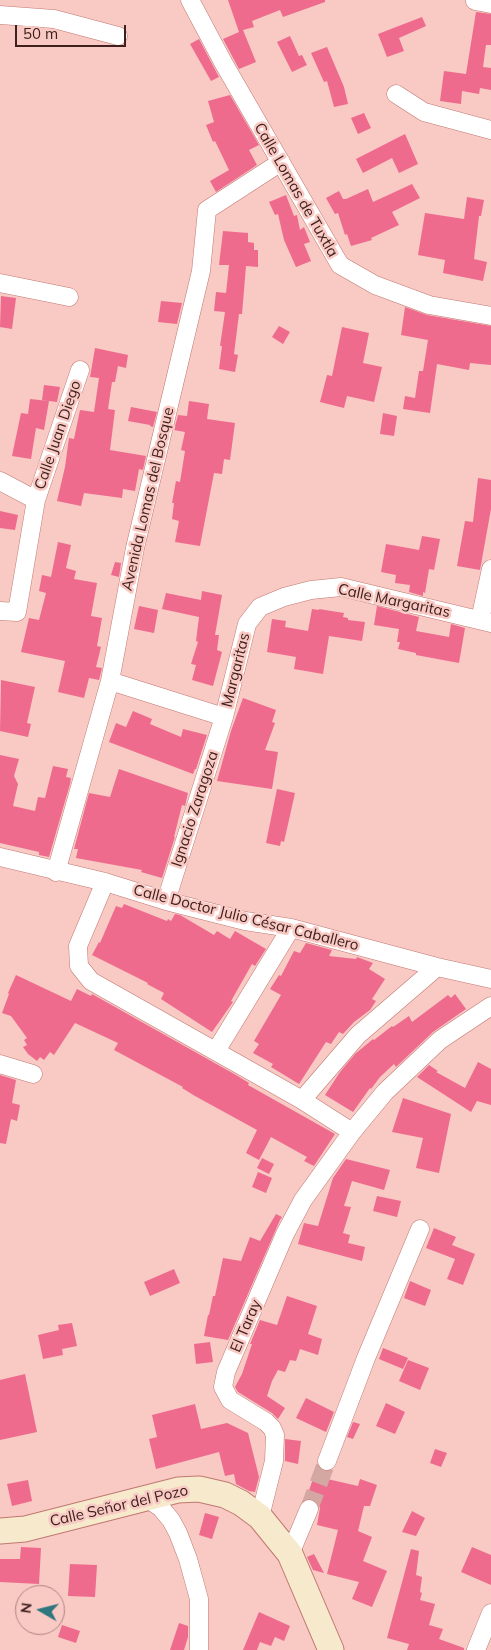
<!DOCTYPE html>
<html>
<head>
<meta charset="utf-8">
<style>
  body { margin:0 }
  #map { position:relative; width:491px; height:1650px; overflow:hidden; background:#f9c9c4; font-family:Mulish,sans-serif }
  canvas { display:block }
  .north { position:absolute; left:15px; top:1585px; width:50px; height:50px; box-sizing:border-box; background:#f9c9c4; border:1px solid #ae8582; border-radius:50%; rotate:278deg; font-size:14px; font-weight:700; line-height:20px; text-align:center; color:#3e201e }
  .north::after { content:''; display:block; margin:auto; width:18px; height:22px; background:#2e777f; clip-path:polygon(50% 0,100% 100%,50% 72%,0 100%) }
  .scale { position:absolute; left:15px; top:25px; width:111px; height:22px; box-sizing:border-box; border:2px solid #3e201e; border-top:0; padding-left:6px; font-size:15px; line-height:18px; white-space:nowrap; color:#3e201e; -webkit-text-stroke:4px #f9c9c4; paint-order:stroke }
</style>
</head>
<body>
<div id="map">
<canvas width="491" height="1650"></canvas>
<div class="north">N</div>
<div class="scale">50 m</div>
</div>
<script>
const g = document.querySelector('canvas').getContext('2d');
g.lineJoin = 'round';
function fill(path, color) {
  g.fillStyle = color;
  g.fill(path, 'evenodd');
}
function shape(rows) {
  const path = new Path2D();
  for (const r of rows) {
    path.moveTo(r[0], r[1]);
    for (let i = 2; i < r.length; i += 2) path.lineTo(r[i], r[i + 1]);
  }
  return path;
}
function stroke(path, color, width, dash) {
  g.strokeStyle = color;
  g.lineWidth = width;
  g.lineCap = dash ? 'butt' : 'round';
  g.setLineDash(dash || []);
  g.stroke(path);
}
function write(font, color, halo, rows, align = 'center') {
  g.font = font + ' Mulish,sans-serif';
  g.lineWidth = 5;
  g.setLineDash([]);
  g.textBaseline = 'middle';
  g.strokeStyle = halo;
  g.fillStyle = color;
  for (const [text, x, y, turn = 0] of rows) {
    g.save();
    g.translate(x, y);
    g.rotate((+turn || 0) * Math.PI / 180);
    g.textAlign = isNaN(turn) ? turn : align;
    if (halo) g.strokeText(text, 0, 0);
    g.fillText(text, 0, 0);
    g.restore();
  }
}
fill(shape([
  [228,0,325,0,325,2,283,17,280,10,252,21,254,27,243,30,256,62,239,69,223,39,239,32],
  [476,12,491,14,491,45,486,45,483,67,491,68,491,90,480,88,479,94,462,91,461,104,440,101,444,71,466,74],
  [422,17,426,26,399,38,404,51,387,57,378,34],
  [290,36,299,56,302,55,307,65,292,72,277,42],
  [199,39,219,77,211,81,190,44],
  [327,47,344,87,348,104,334,107,327,81,324,82,311,53],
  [230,95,259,145,249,150,257,165,216,192,210,181,229,170,215,141,213,142,206,125,214,122,208,101],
  [364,113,371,128,358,134,351,118],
  [405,134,418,164,399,173,392,158,363,173,356,159],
  [412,184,420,198,392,212,399,225,371,238,372,240,351,246,347,234,345,235,338,213,335,214,326,198,339,191,343,199,346,199,368,189,373,202],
  [286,195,294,216,297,215,300,230,304,227,310,242,304,244,311,261,296,267,284,240,278,214,275,215,269,202],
  [467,197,484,200,481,216,479,216,474,259,487,262,483,281,443,273,445,260,418,255,425,213,464,219],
  [223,231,248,233,248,242,254,243,254,250,258,250,258,267,246,266,242,314,239,314,234,354,238,355,235,372,219,369,222,346,220,346,225,312,214,311,216,292,226,293,229,265,219,265],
  [1,296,16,298,12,329,0,327],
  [161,301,182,303,177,324,158,322],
  [405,307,427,315,491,326,491,365,470,363,469,370,437,364,430,413,403,409,405,396,415,398,419,371,423,371,428,340,401,335],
  [279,326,290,332,283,344,272,337],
  [342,327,369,333,363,363,382,367,374,402,347,396,344,408,320,402,327,375,332,376],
  [95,348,128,355,126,368,118,366,115,382,112,382,108,409,115,410,110,450,146,456,143,470,139,469,135,491,123,489,122,498,84,493,81,506,57,501,65,467,69,438,74,439,80,410,94,412,99,378,90,377],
  [44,385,60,387,57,402,42,400],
  [30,399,49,401,44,430,36,428,31,459,12,456,21,413,28,414],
  [189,401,209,404,207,419,235,423,230,460,224,459,222,474,214,473,200,546,175,542,179,521,172,519,174,503,172,503,176,481,180,482,185,451,181,450,185,432,174,430,178,415,187,416],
  [131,407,157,412,153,427,150,426,150,425,128,421],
  [383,413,397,416,394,436,380,434],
  [478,478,491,480,491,509,480,570,457,566,465,521,473,522],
  [0,511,18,515,15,530,0,528],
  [422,536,440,539,434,570,429,569,425,593,423,592,423,596,409,592,410,585,395,583,396,575,381,572,386,544,419,550],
  [58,542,71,545,66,568,76,571,74,579,97,583,91,616,102,618,97,646,101,647,96,667,102,668,99,680,89,678,84,698,58,692,65,661,21,652,29,618,39,620,46,593,39,591,42,575,51,577],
  [115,562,121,563,119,577,111,575],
  [202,591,222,595,215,635,219,635,217,650,222,652,213,686,192,680,196,665,191,664,198,642,196,641,199,617,162,609,166,593,201,600],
  [139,606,158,610,154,633,134,629],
  [377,606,419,617,416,631,449,637,451,624,465,628,459,663,416,655,416,653,398,649,400,642,397,642,399,629,374,625],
  [312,609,319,610,319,609,344,613,343,617,348,618,348,620,365,622,362,641,329,636,323,674,294,669,296,657,267,652,272,619,286,621,285,627,308,631],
  [1,680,35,687,27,723,31,724,28,737,0,731],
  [243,698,276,710,272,722,275,723,265,750,278,752,272,789,217,781,231,731],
  [133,711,152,719,150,724,181,737,183,729,207,735,196,769,195,769,193,774,109,742,116,723,126,727],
  [0,755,19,759,14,776,18,784,13,806,35,811,38,797,45,798,53,766,68,769,66,777,71,778,70,784,49,857,39,855,39,852,0,843],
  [119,769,188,793,185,806,182,805,174,837,175,837,162,878,141,872,142,870,76,858,78,849,74,849,89,793,110,797],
  [277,789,295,793,284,842,281,841,280,846,266,843],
  [124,904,167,921,168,919,171,921,175,914,180,915,214,935,217,931,230,939,235,931,266,949,255,966,252,964,231,1001,233,1002,212,1032,161,999,164,993,147,984,148,983,92,955,99,942,100,943,116,906,122,908],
  [306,943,332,950,329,956,356,959,357,957,373,963,369,969,385,979,372,999,376,1001,370,1010,354,1022,343,1034,339,1032,331,1044,326,1042,299,1084,271,1067,273,1064,253,1053,259,1044,254,1041,281,995,270,989,279,975,281,976,294,951,300,953],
  [16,975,71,1001,77,989,91,996,92,994,236,1075,249,1083,248,1085,335,1134,314,1166,304,1161,307,1157,271,1137,259,1160,246,1153,257,1130,195,1096,182,1088,183,1087,114,1050,118,1043,75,1023,54,1055,50,1052,44,1060,40,1057,37,1061,28,1054,23,1047,27,1045,24,1040,27,1038,11,1016,2,1013,9,994,8,993],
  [455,994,466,1009,433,1032,396,1067,394,1064,380,1077,371,1089,370,1088,353,1112,325,1095,340,1072,355,1054,373,1039,374,1040,392,1026,393,1027,409,1016,412,1022,448,995,451,998],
  [478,1062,491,1069,491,1105,477,1101,471,1112,417,1077,429,1065,438,1071,436,1072,465,1088],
  [0,1075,16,1080,12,1103,20,1105,17,1121,11,1119,6,1144,0,1143],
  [403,1098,451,1114,439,1173,416,1168,423,1138,392,1132],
  [262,1158,274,1164,269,1174,257,1168],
  [346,1159,390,1170,384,1190,352,1181,344,1206,351,1207,343,1233,350,1235,348,1243,365,1247,362,1261,298,1244,304,1223,318,1226,333,1178],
  [258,1172,272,1178,266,1193,252,1187],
  [377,1196,401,1201,397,1217,373,1211],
  [276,1214,282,1217,280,1220,228,1340,204,1336,208,1315,209,1315,213,1296,215,1296,223,1258,241,1261,250,1237,260,1241],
  [434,1228,456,1237,452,1245,475,1254,463,1285,447,1279,455,1259,426,1248],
  [174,1269,180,1283,150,1296,144,1282],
  [410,1281,431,1290,425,1306,404,1298],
  [287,1296,317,1306,308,1334,322,1339,318,1355,300,1349,296,1361,290,1360,285,1372,278,1370,272,1381,267,1396,285,1408,278,1419,272,1413,238,1392,235,1387,242,1374,252,1344,250,1344,260,1320,277,1325],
  [72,1323,77,1346,62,1349,63,1355,43,1359,38,1335,59,1330,58,1325],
  [210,1342,213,1362,196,1364,194,1344],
  [383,1348,408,1358,403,1369,379,1359],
  [408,1360,429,1368,420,1390,399,1381],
  [25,1374,37,1432,0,1440,0,1380],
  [306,1398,334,1412,326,1432,296,1418],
  [386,1403,405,1412,395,1434,376,1426],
  [195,1404,201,1429,227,1423,248,1433,259,1477,255,1492,249,1491,236,1484,234,1474,225,1476,219,1452,156,1469,149,1439,157,1437,152,1415],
  [353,1422,360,1424,353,1439,347,1437],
  [285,1439,301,1441,298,1464,285,1461],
  [435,1449,447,1453,441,1467,430,1463],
  [314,1476,358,1486,360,1479,377,1485,370,1506,364,1506,358,1531,372,1537,363,1561,387,1571,372,1607,352,1599,359,1582,327,1574,338,1530,317,1525,320,1508,318,1503,313,1499,306,1499],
  [28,1480,32,1501,12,1506,7,1484],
  [412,1511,425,1518,416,1536,402,1532],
  [205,1513,219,1517,212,1539,199,1535],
  [21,1547,41,1548,39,1584,0,1582,0,1559,20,1559],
  [472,1547,491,1555,491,1585,461,1572],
  [411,1549,419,1551,416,1575,422,1577,420,1592,422,1593,420,1600,435,1604,429,1625,443,1629,439,1639,464,1648,464,1650,407,1650,409,1644,387,1638],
  [314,1554,324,1573,313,1570,307,1557],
  [70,1564,97,1565,95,1597,68,1596],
  [259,1612,290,1626,284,1641,275,1637,271,1646,260,1642,257,1650,243,1650],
  [179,1623,188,1626,188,1637,184,1650,170,1650],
  [62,1625,80,1631,76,1643,58,1637]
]), '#ee6b8e');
stroke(shape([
  [309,1509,327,1461]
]), '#d4a7a3', 18, [18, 9]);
const street = shape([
  [190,0,224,64,340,265,375,285,429,305,491,316],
  [475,1,491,4],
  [0,15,54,19,118,36],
  [396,94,424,112,491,130],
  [0,283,69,297],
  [0,481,36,500],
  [0,611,17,612,36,500,80,370],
  [480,620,491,569],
  [110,681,224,717],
  [0,857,105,882,166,901,245,921,291,928,437,967,491,979],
  [56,872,110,681,135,548,201,271,207,210,281,162],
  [105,882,78,946,79,966,91,981,302,1100,352,1132],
  [166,901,224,717,247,624,260,607,284,597,311,590,341,587,491,623],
  [216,1051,291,928],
  [0,1064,33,1074],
  [302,1100,358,1035,437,967],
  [327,1461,366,1358,420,1229],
  [147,1498,161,1508,171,1520,178,1533,188,1559,199,1599,199,1650],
  [260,1517,274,1461,275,1435,272,1428,266,1422,230,1400,223,1387,226,1372,285,1234,303,1200,352,1132,385,1092,440,1040,491,1006],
  [290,1554,309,1509],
  [476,1650,491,1613]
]);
const secondary = shape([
  [0,1531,25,1529,178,1490,199,1489,225,1495,241,1503,260,1517,290,1554,331,1650]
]);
stroke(street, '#c07871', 19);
stroke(secondary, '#c07871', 27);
stroke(street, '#fff', 18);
stroke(secondary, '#f7eacc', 25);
write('15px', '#3e201e', '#f9c9c4', [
  ["Calle Lomas de Tuxtla",296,190,60],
  ["Calle Juan Diego",58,435,-71],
  ["Avenida Lomas del Bosque",148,499,-77],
  ["Calle Margaritas",394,601,12],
  ["Margaritas",236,670,-76],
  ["Ignacio Zaragoza",195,809,-72],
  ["Calle Doctor Julio César Caballero",246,918,14],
  ["El Taray",246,1326,-67],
  ["Calle Señor del Pozo",119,1506,-13]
]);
</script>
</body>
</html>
